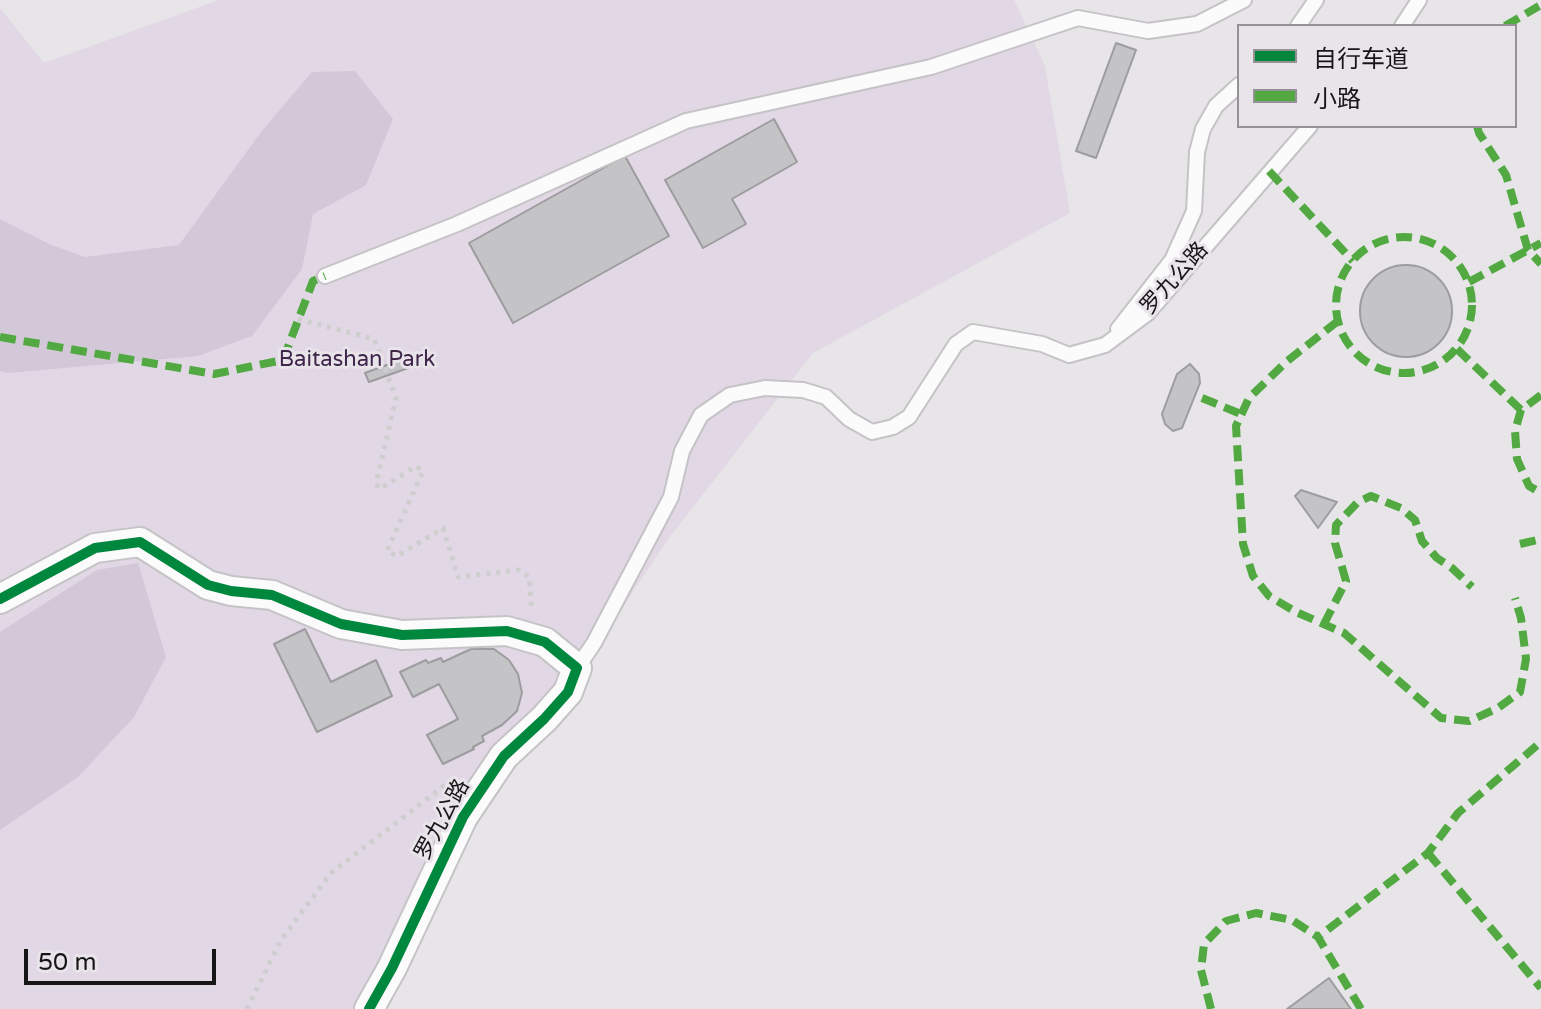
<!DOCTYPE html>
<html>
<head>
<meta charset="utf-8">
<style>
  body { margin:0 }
  #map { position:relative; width:1541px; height:1009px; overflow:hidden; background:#e7e5e8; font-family:"Varela Round","Noto Sans SC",sans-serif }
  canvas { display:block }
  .legend { position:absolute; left:1237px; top:24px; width:280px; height:104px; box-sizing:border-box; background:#e8e4e9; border:2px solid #949295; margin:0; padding:10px 14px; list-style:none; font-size:24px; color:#171617 }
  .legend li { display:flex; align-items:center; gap:16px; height:40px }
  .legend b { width:40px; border:2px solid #949295 }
  .scale { position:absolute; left:24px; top:949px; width:192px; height:36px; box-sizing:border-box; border:4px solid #171617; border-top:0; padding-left:10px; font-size:24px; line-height:28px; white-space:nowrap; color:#171617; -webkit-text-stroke:6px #e8e4e9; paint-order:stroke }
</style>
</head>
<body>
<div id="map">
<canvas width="1541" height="1009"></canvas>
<ul class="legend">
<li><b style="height:10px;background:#00873e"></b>自行车道</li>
<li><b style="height:10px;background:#52a942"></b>小路</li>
</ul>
<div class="scale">50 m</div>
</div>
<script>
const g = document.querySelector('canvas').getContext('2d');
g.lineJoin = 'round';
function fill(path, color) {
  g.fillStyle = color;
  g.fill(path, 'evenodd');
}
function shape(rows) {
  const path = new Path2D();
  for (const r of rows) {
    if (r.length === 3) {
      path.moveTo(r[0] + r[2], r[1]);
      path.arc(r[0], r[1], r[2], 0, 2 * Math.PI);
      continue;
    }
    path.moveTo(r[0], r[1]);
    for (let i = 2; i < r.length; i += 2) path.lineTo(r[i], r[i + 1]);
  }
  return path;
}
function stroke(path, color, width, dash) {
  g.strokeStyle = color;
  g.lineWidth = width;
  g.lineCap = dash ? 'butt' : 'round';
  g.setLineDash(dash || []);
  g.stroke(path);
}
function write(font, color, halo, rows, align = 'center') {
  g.font = font + ' "Varela Round","Noto Sans SC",sans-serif';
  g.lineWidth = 6;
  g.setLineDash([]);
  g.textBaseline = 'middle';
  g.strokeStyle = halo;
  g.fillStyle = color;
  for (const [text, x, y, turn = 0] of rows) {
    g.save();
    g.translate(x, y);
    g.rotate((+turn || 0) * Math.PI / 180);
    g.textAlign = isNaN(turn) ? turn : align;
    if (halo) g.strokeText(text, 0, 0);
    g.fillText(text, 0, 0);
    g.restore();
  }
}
fill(shape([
  [219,0,1014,0,1045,66,1070,213,813,353,669,538,353,1009,0,1009,0,8,44,63]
]), '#e1d7e5');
fill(shape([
  [355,71,393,119,366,185,313,214,302,269,252,336,198,356,8,373,0,371,0,219,49,244,85,257,179,245,261,132,312,72],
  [138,563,166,657,134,717,78,777,0,830,0,632,97,570]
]), '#d3c8d8');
const building = shape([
  [1116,43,1136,50,1096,158,1076,151,1116,43],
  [774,119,797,162,732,199,746,224,703,248,665,180,774,119],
  [625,156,669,236,513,323,469,243,625,156],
  [1406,311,46],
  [408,357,411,367,369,382,365,373,408,357],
  [1190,364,1199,374,1200,383,1182,428,1173,431,1165,424,1162,414,1177,374,1190,364],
  [1301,490,1337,502,1318,528,1295,496,1301,490],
  [305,629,331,682,376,660,392,696,317,732,274,644,305,629],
  [471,649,494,649,509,660,518,674,522,693,517,711,502,725,482,736,484,741,473,747,474,749,443,764,427,735,458,719,439,684,413,697,400,672,426,660,428,663,441,658,443,662,471,649],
  [1329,978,1351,1009,1287,1009,1329,978]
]);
fill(building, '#c4c3c5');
stroke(building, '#9d9c9e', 2);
const lane = shape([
  [1298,26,1316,0],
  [1402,26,1419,0],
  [325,276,457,224,686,121,931,67,1078,18,1148,31,1197,24,1244,0],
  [1118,329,1172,260,1194,211,1197,152,1203,129,1216,106,1239,85],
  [577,668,594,643,671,497,682,451,701,415,730,395,765,388,803,390,826,397,849,419,872,432,893,427,909,417,956,344,973,332,1042,344,1069,355,1105,345,1148,313,1310,126]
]);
const street = shape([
  [0,599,95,548,140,542,208,585,231,591,272,595,341,624,402,635,507,631,545,642,577,668,568,692,544,719,504,756,463,817,392,968,369,1009]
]);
stroke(lane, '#c5c3c5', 18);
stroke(street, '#c5c3c5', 32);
stroke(shape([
  [298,319,374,339,396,398,376,484,380,489,416,466,423,471,387,551,397,556,443,528,458,577,519,570,529,577,532,612],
  [247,1009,281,940,331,873,449,782]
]), '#cfcecf', 5, [4, 6]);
stroke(lane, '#fbfbfc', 14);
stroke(street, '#fbfbfc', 28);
stroke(shape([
  [1505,26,1539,6],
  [1477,126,1479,133,1506,175,1528,250,1541,264],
  [1269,171,1353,261],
  [1404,305,68],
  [1469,282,1541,243],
  [1338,321,1286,362,1249,398,1236,426,1243,544,1253,576,1269,596,1296,612,1344,633,1441,718,1469,721,1498,708,1520,692,1526,659,1521,618,1515,598],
  [0,337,214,374,283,360,313,281,325,276],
  [1457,349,1521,410],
  [1541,395,1521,410,1515,431,1517,459,1529,486,1541,493],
  [1202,398,1241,414],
  [1520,544,1541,539],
  [1324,624,1346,581,1335,543,1336,525,1358,502,1371,496,1401,508,1415,520,1422,541,1437,558,1452,568,1472,587],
  [1428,853,1541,988],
  [1211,1009,1201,970,1204,944,1226,921,1256,913,1292,920,1318,937],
  [1361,1009,1318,937,1428,853,1458,813,1541,742]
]), '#52a942', 8, [16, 8]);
stroke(shape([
  [0,599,95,548,140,542,208,585,231,591,272,595,341,624,402,635,507,631,545,642,577,668,568,692,544,719,504,756,463,817,392,968,369,1009]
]), '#00873e', 10);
write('22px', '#171617', '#e8e4e9', [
  ["罗九公路",1175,279,-48],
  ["罗九公路",443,820,-61]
]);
write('22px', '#40264b', '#e8e4e9', [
  ["Baitashan Park",357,360]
]);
</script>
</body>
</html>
